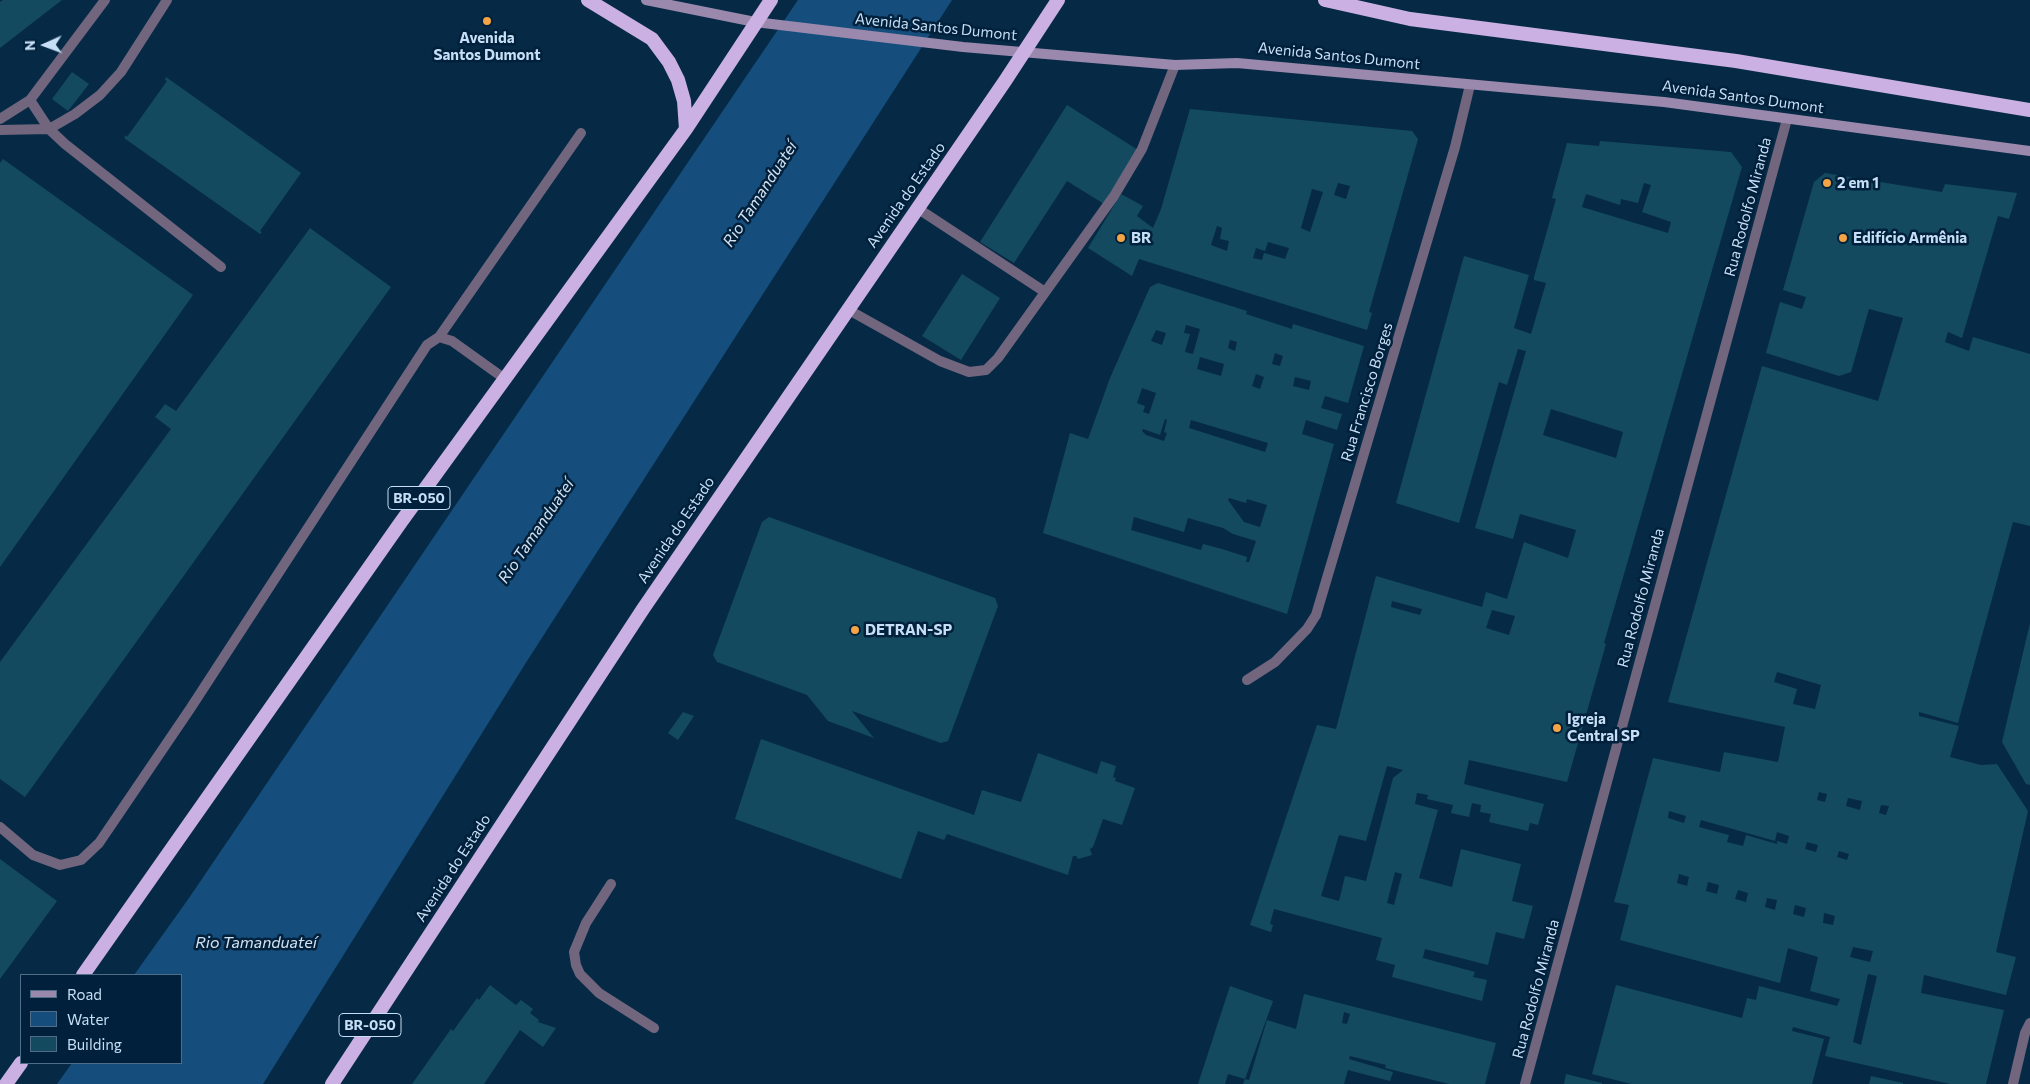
<!DOCTYPE html>
<html>
<head>
<meta charset="utf-8">
<style>
  body { margin:0 }
  #map { position:relative; width:2030px; height:1084px; overflow:hidden; background:#062a46; font-family:Commissioner,sans-serif }
  canvas { display:block }
  .legend { position:absolute; left:20px; top:974px; width:162px; height:90px; box-sizing:border-box; background:#00203b; border:1px solid #506c86; margin:0; padding:6px 9px; list-style:none; font-size:15px; color:#c7dff6 }
  .legend li { display:flex; align-items:center; gap:10px; height:25px }
  .legend b { width:25px; border:1px solid #506c86 }
  .north { position:absolute; left:20px; top:20px; width:50px; height:50px; -webkit-text-stroke:4px #00203b; paint-order:stroke; rotate:268deg; font-size:14px; font-weight:700; line-height:20px; text-align:center; color:#c7dff6 }
  .north::after { content:''; display:block; margin:auto; width:18px; height:22px; background:#c7dff6; clip-path:polygon(50% 0,100% 100%,50% 72%,0 100%) }
</style>
</head>
<body>
<div id="map">
<canvas width="2030" height="1084"></canvas>
<ul class="legend">
<li><b style="height:6px;background:#9b89ad"></b>Road</li>
<li><b style="height:14px;background:#154e7c"></b>Water</li>
<li><b style="height:14px;background:#134a5f"></b>Building</li>
</ul>
<div class="north">N</div>
</div>
<script>
const g = document.querySelector('canvas').getContext('2d');
g.lineJoin = 'round';
function fill(path, color) {
  g.fillStyle = color;
  g.fill(path, 'evenodd');
}
function shape(rows) {
  const path = new Path2D();
  for (const r of rows) {
    path.moveTo(r[0], r[1]);
    for (let i = 2; i < r.length; i += 2) path.lineTo(r[i], r[i + 1]);
  }
  return path;
}
function stroke(path, color, width, dash) {
  g.strokeStyle = color;
  g.lineWidth = width;
  g.lineCap = dash ? 'butt' : 'round';
  g.setLineDash(dash || []);
  g.stroke(path);
}
function write(font, color, halo, rows, align = 'center') {
  g.font = font + ' Commissioner,sans-serif';
  g.lineWidth = 5;
  g.setLineDash([]);
  g.textBaseline = 'middle';
  g.strokeStyle = halo;
  g.fillStyle = color;
  for (const [text, x, y, turn = 0] of rows) {
    g.save();
    g.translate(x, y);
    g.rotate((+turn || 0) * Math.PI / 180);
    g.textAlign = isNaN(turn) ? turn : align;
    if (halo) g.strokeText(text, 0, 0);
    g.fillText(text, 0, 0);
    g.restore();
  }
}
fill(shape([
  [798,0,952,0,527,661,263,1084,57,1084,72,1063,181,1063,181,975,134,975,189,898]
]), '#154e7c');
fill(shape([
  [3,0,62,0,0,48,0,2],
  [72,72,89,84,68,111,52,99],
  [166,77,301,173,260,231,262,232,260,234,124,138,126,135,127,137,167,81,165,80],
  [1067,105,1138,150,1104,204,1067,181,1014,263,980,242],
  [1190,109,1412,131,1418,139,1369,312,1372,313,1367,330,1139,259,1132,276,1088,248,1121,194,1143,206,1137,216,1153,228,1161,209],
  [1338,183,1350,186,1346,199,1334,195],
  [1312,189,1323,192,1310,232,1301,228],
  [1217,226,1222,228,1220,239,1229,241,1227,251,1211,245],
  [1268,242,1289,248,1285,259,1264,253,1262,260,1253,258,1256,248,1265,251],
  [1600,141,1731,152,1742,167,1604,643,1606,644,1567,782,1469,760,1464,784,1544,804,1538,825,1530,823,1528,831,1489,822,1491,814,1480,812,1481,805,1472,803,1469,817,1451,813,1453,805,1427,799,1428,795,1417,793,1415,804,1438,810,1419,878,1452,887,1461,849,1521,864,1512,901,1533,906,1524,939,1496,932,1488,965,1425,949,1421,965,1423,958,1475,972,1473,977,1487,980,1482,1001,1392,977,1395,965,1376,960,1382,938,1274,909,1270,924,1273,925,1271,932,1250,925,1317,725,1336,729,1376,576,1482,607,1486,592,1507,599,1524,542,1568,558,1576,530,1520,514,1513,539,1475,528,1526,351,1518,349,1507,385,1499,382,1459,523,1396,503,1464,256,1529,275,1514,328,1531,334,1546,283,1534,280,1534,277,1556,199,1552,198,1567,143,1599,146],
  [1644,183,1651,185,1642,212,1671,222,1668,233,1582,207,1586,194,1620,205,1621,199,1638,203],
  [1551,409,1623,432,1616,458,1543,435],
  [1392,601,1422,609,1420,615,1391,607],
  [1492,610,1515,616,1509,635,1486,628],
  [1387,766,1403,770,1393,778,1366,881,1345,876,1339,901,1321,896,1339,835,1366,841],
  [1395,872,1402,874,1394,905,1387,903],
  [3,159,193,295,0,567,0,163],
  [1825,173,1942,192,1945,184,2017,193,2009,219,1998,216,1962,338,1948,332,1945,342,1969,351,1973,337,2030,354,2030,526,2013,522,1958,723,1919,712,1919,716,1959,726,1950,757,1981,765,1997,764,2028,811,1996,952,2016,957,2006,995,1924,975,1921,993,2004,1010,1986,1084,1950,1084,1825,1056,1830,1037,1793,1027,1792,1031,1824,1039,1812,1084,1631,1084,1592,1074,1616,985,1742,1018,1747,998,1756,1000,1759,986,1837,1006,1840,999,1810,991,1818,957,1788,948,1780,983,1620,940,1629,905,1614,902,1653,758,1720,772,1724,752,1778,762,1785,727,1668,702,1762,366,1878,401,1903,318,1869,309,1851,372,1839,376,1766,353,1780,302,1802,309,1806,297,1783,290,1814,182],
  [1777,672,1821,685,1815,709,1793,704,1797,689,1774,682],
  [1819,792,1827,794,1825,802,1817,800],
  [1848,798,1862,801,1860,810,1846,806],
  [1881,805,1889,806,1886,815,1879,813],
  [1669,811,1686,816,1684,823,1668,818],
  [1701,820,1775,841,1777,832,1789,836,1787,844,1777,841,1777,844,1746,835,1743,846,1727,842,1729,835,1699,827],
  [1807,842,1818,845,1816,852,1805,849],
  [1839,851,1849,854,1847,860,1837,857],
  [1679,874,1689,877,1687,886,1677,883],
  [1708,882,1719,885,1717,894,1706,891],
  [1738,890,1748,893,1746,902,1735,899],
  [1767,898,1777,900,1775,910,1765,907],
  [1795,905,1806,908,1804,917,1793,914],
  [1824,913,1835,916,1833,925,1823,923],
  [1853,947,1873,951,1870,962,1850,957],
  [1868,974,1877,976,1861,1045,1853,1042],
  [310,228,391,287,25,797,0,779,0,662,171,429,155,417,165,404,176,411],
  [962,274,1000,298,961,360,922,336],
  [1158,283,1247,311,1246,314,1292,329,1293,324,1364,346,1348,403,1325,396,1321,408,1342,414,1337,430,1306,420,1302,434,1334,444,1287,614,1043,533,1070,433,1088,439,1110,378,1150,287],
  [1186,325,1200,329,1193,354,1185,352,1190,334,1184,333],
  [1156,330,1166,333,1162,345,1151,341],
  [1230,340,1237,342,1235,351,1228,348],
  [1275,353,1283,356,1280,366,1272,364],
  [1200,357,1224,364,1221,376,1197,369],
  [1256,374,1264,377,1260,389,1252,386],
  [1295,377,1311,381,1309,390,1293,386],
  [1142,388,1156,393,1149,414,1143,412,1145,406,1137,403],
  [1165,419,1167,420,1164,432,1167,433,1164,441,1146,435,1142,431,1143,429,1160,435],
  [1191,420,1268,443,1265,452,1189,428],
  [1229,498,1246,503,1247,499,1267,505,1260,527,1244,522,1228,500],
  [1134,517,1184,532,1188,518,1223,528,1233,534,1256,541,1249,562,1246,562,1247,557,1222,549,1203,544,1201,550,1131,530],
  [769,517,995,598,998,606,948,741,941,743,852,711,874,738,828,721,807,695,717,662,713,655,762,522],
  [2030,623,2030,785,2026,784,2002,742],
  [683,712,694,716,678,740,668,733],
  [761,739,974,815,982,790,1021,802,1038,753,1097,774,1101,761,1116,766,1113,777,1116,778,1115,781,1135,788,1122,825,1103,819,1093,847,1090,849,1092,855,1078,859,1076,856,1073,856,1068,875,947,834,944,840,918,831,901,879,735,819],
  [0,859,57,901,0,979],
  [490,985,516,1005,521,1000,533,1009,530,1013,539,1020,538,1022,556,1028,543,1047,520,1030,484,1084,412,1084,451,1029,453,1031,477,998,479,1000],
  [1230,986,1273,1001,1245,1079,1249,1080,1267,1020,1296,1029,1304,994,1496,1043,1485,1084,1449,1084,1385,1068,1386,1065,1350,1056,1349,1059,1393,1072,1390,1081,1348,1070,1344,1084,1243,1084,1245,1079,1228,1074,1225,1084,1198,1084],
  [1344,1012,1350,1014,1347,1024,1342,1023],
  [1566,1074,1602,1083,1602,1084,1564,1084],
  [1871,1076,1903,1083,1903,1084,1869,1084]
]), '#134a5f');
stroke(shape([
  [30,100,49,129,65,144,221,267],
  [0,119,30,100,105,0],
  [0,130,49,129,75,114,100,95,121,72,167,0],
  [917,208,1045,292],
  [847,309,940,361,969,372,986,370,998,358,1114,196,1142,149,1175,65],
  [439,337,581,133],
  [0,827,33,855,60,865,81,860,99,843,190,709,427,345,439,337,452,341,505,379],
  [611,884,586,923,574,952,576,965,580,974,599,993,654,1028]
]), '#71667d', 10);
stroke(shape([
  [1247,680,1275,662,1307,629,1316,615,1455,147,1470,85],
  [1525,1084,1787,119],
  [2013,1084,2025,1033,2030,1023]
]), '#71667d', 10);
stroke(shape([
  [646,0,755,22,963,47,1175,65,1237,63,1664,102,2030,151]
]), '#9b89ad', 10);
stroke(shape([
  [588,0,652,39,669,62,678,80,684,101,686,129],
  [1325,0,1410,19,1736,61,2030,110],
  [83,975,401,522,686,129,771,0],
  [6,1084,21,1063],
  [332,1084,643,609,1005,81,1058,0]
]), '#cab0e3', 14);
for (const [x, y, r, color] of [
  [487,21,5,"#f4a444"],
  [1827,183,5,"#f4a444"],
  [1121,238,5,"#f4a444"],
  [1843,238,5,"#f4a444"],
  [855,630,5,"#f4a444"],
  [1557,728,5,"#f4a444"]
]) {
  const dot = new Path2D();
  dot.arc(x, y, r, 0, 2 * Math.PI);
  g.fillStyle = color;
  g.fill(dot);
  stroke(dot, '#00203b', 2);
}
for (const [x, y, w] of [
  [419,498,62],
  [370,1025,62]
]) {
  const box = new Path2D();
  box.roundRect(x - w / 2, y - 11.5, w, 23, 4);
  g.fillStyle = '#00203b';
  g.fill(box);
  stroke(box, '#c7dff6', 1);
}
write('bold 14px', '#c7dff6', null, [
  ["BR-050",419,498],
  ["BR-050",370,1025]
]);
write('15px', '#c7dff6', '#00203b', [
  ["Avenida Santos Dumont",936,27,6],
  ["Avenida Santos Dumont",1339,56,6],
  ["Avenida Santos Dumont",1743,97,8],
  ["Avenida do Estado",906,195,-55],
  ["Rua Rodolfo Miranda",1748,207,-75],
  ["Rua Francisco Borges",1367,392,-73],
  ["Avenida do Estado",676,530,-56],
  ["Rua Rodolfo Miranda",1641,598,-75],
  ["Avenida do Estado",453,868,-57],
  ["Rua Rodolfo Miranda",1536,989,-75]
]);
write('bold 15px', '#c7dff6', '#00203b', [
  ["Avenida",487,38,"center"],
  ["Santos Dumont",487,55,"center"],
  ["2 em 1",1837,183],
  ["BR",1131,238],
  ["Edifício Armênia",1853,238],
  ["DETRAN-SP",865,630],
  ["Igreja",1567,719],
  ["Central SP",1567,736]
], 'left');
write('italic 16px', '#d4e2f1', '#00203b', [
  ["Rio Tamanduateí",760,194,-57],
  ["Rio Tamanduateí",536,531,-56],
  ["Rio Tamanduateí",256,943]
]);
</script>
</body>
</html>
